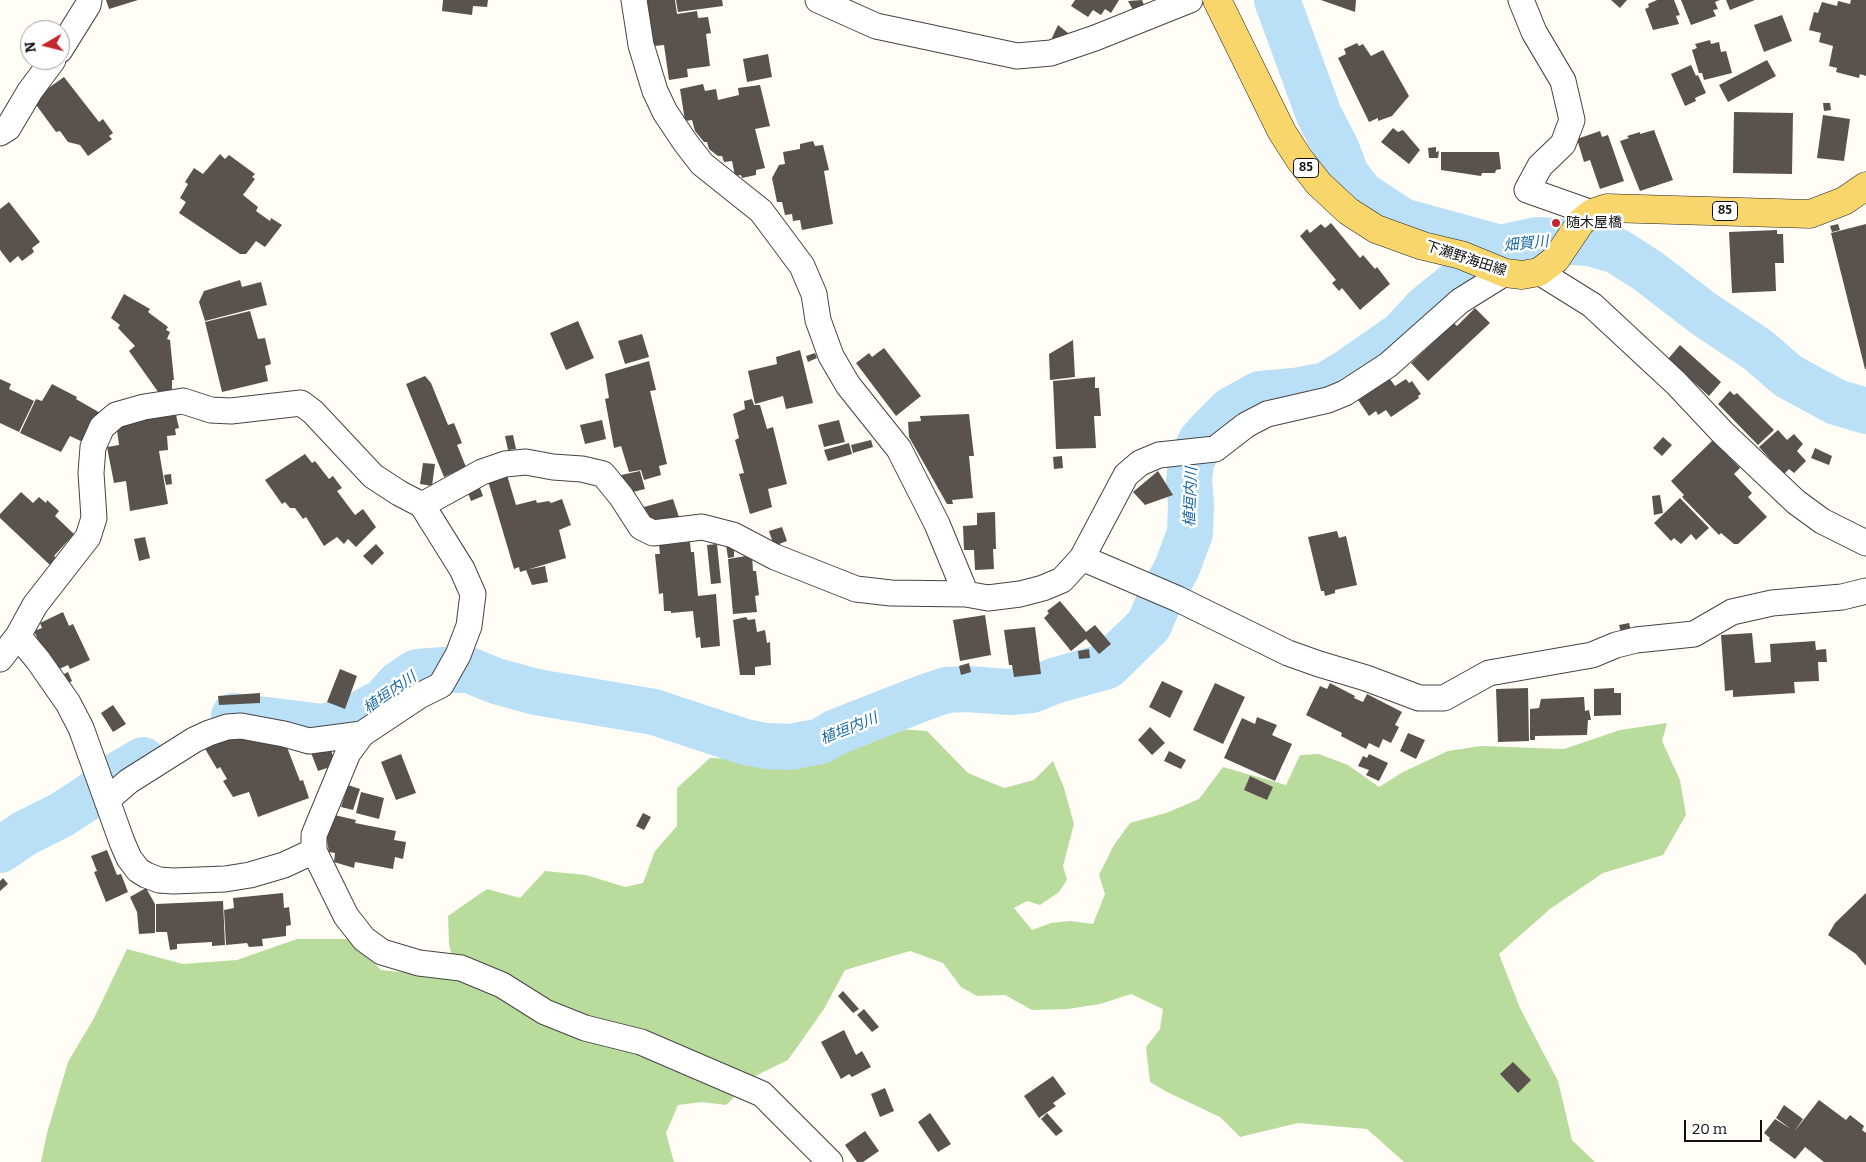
<!DOCTYPE html>
<html>
<head>
<meta charset="utf-8">
<style>
  body { margin:0 }
  #map { position:relative; width:1866px; height:1162px; overflow:hidden; background:#fffdf5; font-family:Bitter,serif }
  canvas { display:block }
  .north { position:absolute; left:20px; top:20px; width:50px; height:50px; box-sizing:border-box; background:#fff; border:1px solid #a0a0a0; border-radius:50%; rotate:262deg; font-size:14px; font-weight:700; line-height:20px; text-align:center; color:#111 }
  .north::after { content:''; display:block; margin:auto; width:18px; height:22px; background:#c4262e; clip-path:polygon(50% 0,100% 100%,50% 72%,0 100%) }
  .scale { position:absolute; left:1684px; top:1120px; width:78px; height:22px; box-sizing:border-box; border:2px solid #111; border-top:0; padding-left:6px; font-size:15px; line-height:18px; white-space:nowrap; color:#111; -webkit-text-stroke:4px #fff; paint-order:stroke }
</style>
</head>
<body>
<div id="map">
<canvas width="1866" height="1162"></canvas>
<div class="north">N</div>
<div class="scale">20 m</div>
</div>
<script>
const g = document.querySelector('canvas').getContext('2d');
g.lineJoin = 'round';
function fill(path, color) {
  g.fillStyle = color;
  g.fill(path, 'evenodd');
}
function shape(rows) {
  const path = new Path2D();
  for (const r of rows) {
    path.moveTo(r[0], r[1]);
    for (let i = 2; i < r.length; i += 2) path.lineTo(r[i], r[i + 1]);
  }
  return path;
}
function stroke(path, color, width, dash) {
  g.strokeStyle = color;
  g.lineWidth = width;
  g.lineCap = dash ? 'butt' : 'round';
  g.setLineDash(dash || []);
  g.stroke(path);
}
function write(font, color, halo, rows, align = 'center') {
  g.font = font + ' Bitter,"Noto Sans JP",serif';
  g.lineWidth = 5;
  g.setLineDash([]);
  g.textBaseline = 'middle';
  g.strokeStyle = halo;
  g.fillStyle = color;
  for (const [text, x, y, turn = 0] of rows) {
    g.save();
    g.translate(x, y);
    g.rotate((+turn || 0) * Math.PI / 180);
    g.textAlign = isNaN(turn) ? turn : align;
    if (halo) g.strokeText(text, 0, 0);
    g.fillText(text, 0, 0);
    g.restore();
  }
}
fill(shape([
  [1667,723,1662,741,1680,780,1686,815,1663,855,1603,873,1550,909,1499,954,1520,1008,1558,1081,1572,1140,1595,1162,1404,1162,1367,1129,1298,1123,1240,1137,1220,1117,1167,1092,1150,1082,1146,1047,1160,1029,1163,1009,1131,994,1100,1004,1068,1009,1032,1010,1005,995,977,996,961,987,943,963,910,951,845,970,824,1009,788,1060,757,1075,726,1105,702,1102,678,1105,666,1133,674,1162,41,1162,47,1133,68,1062,94,1018,127,949,183,964,237,960,297,939,350,939,381,970,437,976,457,976,449,944,448,916,487,889,520,898,545,871,586,875,625,887,643,883,655,851,677,826,677,788,710,758,759,760,788,769,815,764,898,729,927,731,968,773,1004,788,1034,780,1053,761,1064,788,1074,824,1063,866,1067,880,1059,892,1040,905,1027,901,1014,908,1032,930,1051,923,1070,921,1093,924,1105,894,1099,875,1114,845,1130,823,1166,813,1199,799,1223,767,1286,785,1300,755,1319,754,1348,765,1379,787,1403,772,1448,751,1481,746,1564,749,1620,730]
]), '#b9dc9c');
stroke(shape([
  [1277,0,1319,115,1337,150,1346,174,1361,194,1402,221,1500,248,1537,240,1589,243,1617,251,1648,271,1704,314,1758,350,1788,376,1836,402,1866,411],
  [234,716,323,727,351,719,384,701,399,684,417,672,444,670,469,670,496,681,536,692,654,712,745,742,766,746,790,747,821,741,836,732,923,698,946,690,967,689,1010,692,1032,690,1054,681,1107,666,1149,625,1160,599,1177,568,1190,533,1191,504,1189,481,1191,462,1201,441,1209,432,1231,410,1260,394,1294,391,1326,385,1346,373,1402,334,1426,308,1500,248],
  [0,850,25,833,61,815,92,795,119,774,143,760]
]), '#b9e0f7', 46);
fill(shape([
  [106,0,138,0,109,9],
  [443,0,488,0,487,7,473,6,472,15,442,11],
  [647,0,675,0,677,14,697,11,698,18,708,17,711,33,706,34,710,66,687,69,688,77,669,80,664,45,654,46],
  [676,0,722,0,723,6,678,12],
  [1075,0,1119,0,1111,13,1105,9,1101,15,1093,10,1088,17,1071,6],
  [1142,0,1144,5,1133,10,1128,1],
  [1321,0,1356,0,1355,12],
  [1611,0,1627,0,1620,8],
  [1657,0,1674,0,1680,15,1676,16,1679,24,1653,30,1645,9,1649,7,1648,4],
  [1681,0,1720,0,1715,2,1718,9,1713,10,1716,16,1691,25],
  [1726,0,1755,0,1730,10],
  [1851,0,1866,0,1866,76,1860,74,1859,78,1836,72,1837,68,1829,66,1833,46,1819,42,1821,33,1809,30,1814,12,1818,13,1822,2,1837,6,1838,1,1850,4],
  [1782,15,1792,41,1764,52,1754,25],
  [1058,25,1073,37,1065,43,1051,40],
  [1710,40,1711,44,1719,42,1721,52,1726,51,1732,73,1704,80,1702,73,1699,73,1692,50,1697,48,1695,44],
  [1357,43,1359,46,1363,44,1371,56,1383,50,1409,96,1392,116,1378,121,1378,118,1369,122,1338,58,1346,54,1344,49],
  [768,54,772,77,747,82,743,59],
  [1767,60,1776,76,1728,102,1719,85],
  [1691,65,1696,76,1698,75,1706,93,1695,98,1696,101,1685,106,1671,74],
  [64,77,99,122,103,119,113,133,109,136,112,139,88,156,80,145,68,142,60,131,56,132,34,102,45,86,47,89],
  [703,84,705,91,716,89,718,100,739,95,738,88,760,85,770,126,755,129,765,168,756,170,756,175,742,178,741,175,735,176,732,161,724,162,722,156,718,156,709,149,707,142,704,142,695,131,692,120,685,121,680,89],
  [1823,103,1830,103,1831,110,1824,111],
  [1734,112,1793,113,1792,174,1733,173],
  [1823,115,1850,119,1844,161,1817,158],
  [1393,128,1398,132,1403,130,1420,150,1409,164,1381,142],
  [1654,130,1673,180,1640,191,1620,141,1629,138,1627,136,1640,132,1640,134],
  [1600,131,1602,137,1608,135,1624,181,1600,189,1590,160,1584,162,1577,139],
  [813,141,815,146,823,145,829,170,824,171,833,224,802,230,800,220,793,221,792,214,785,215,782,202,777,202,772,178,779,165,785,164,783,152,800,149,800,144],
  [1436,147,1436,152,1439,151,1438,158,1429,158,1428,148],
  [1441,152,1499,152,1501,169,1496,170,1495,173,1482,173,1481,176,1441,170],
  [220,154,225,159,229,155,255,174,252,177,255,179,243,195,258,207,256,211,270,221,271,218,282,225,265,247,256,241,246,254,240,254,179,213,186,202,180,198,188,184,185,182,194,168,203,174],
  [9,202,40,242,32,248,34,252,22,261,18,256,10,263,0,250,0,209],
  [1331,223,1360,258,1363,255,1375,269,1377,267,1390,284,1360,310,1342,288,1339,291,1332,283,1336,280,1300,236,1307,229,1310,233,1321,224,1325,228],
  [1838,224,1840,230,1832,232,1830,226],
  [1866,224,1866,369,1865,369,1831,233],
  [1777,230,1777,234,1783,234,1784,263,1775,263,1776,291,1732,293,1729,232],
  [240,280,242,287,261,282,267,305,205,321,199,302,204,291],
  [124,294,150,309,148,312,168,327,166,330,170,332,167,339,170,340,174,380,172,380,172,390,161,396,129,351,135,346,118,328,120,325,111,318],
  [1475,308,1490,323,1428,381,1411,363,1454,323,1457,326],
  [250,311,258,339,265,338,271,364,265,366,268,381,222,392,205,322],
  [578,321,594,358,566,370,550,333],
  [642,334,649,357,625,364,618,341],
  [1073,340,1075,377,1050,380,1049,354],
  [1680,345,1721,382,1709,396,1668,359],
  [884,348,921,396,896,416,856,363,869,353,872,357],
  [800,350,813,403,786,409,783,396,755,404,748,371,777,364,776,357],
  [815,353,817,358,808,362,806,356],
  [649,361,656,390,650,391,667,464,659,466,661,475,644,480,641,470,629,472,621,446,614,448,605,399,609,398,605,374],
  [425,376,431,383,448,425,454,423,462,443,457,445,466,467,444,477,406,384],
  [1095,377,1095,388,1099,388,1101,416,1094,416,1096,448,1056,449,1053,381],
  [0,379,11,384,9,389,34,401,19,432,0,423],
  [1390,379,1395,386,1406,379,1409,383,1412,381,1421,394,1418,396,1419,398,1391,417,1386,410,1378,415,1376,411,1369,416,1358,400],
  [52,384,77,397,76,399,102,414,85,443,70,436,61,452,20,433,36,399,42,401],
  [1730,391,1734,395,1737,393,1774,430,1758,445,1718,404],
  [752,399,754,405,760,405,767,429,773,427,787,484,768,489,772,507,750,514,739,474,744,473,735,440,739,438,733,414,745,409,744,401],
  [172,414,172,416,176,415,179,428,175,429,176,435,167,436,168,450,159,451,168,504,130,511,126,481,114,483,107,447,119,445,117,430,124,424],
  [969,414,974,456,969,456,973,498,952,500,953,504,947,504,909,437,908,422,921,421,920,416],
  [602,420,606,439,585,444,580,425],
  [839,420,845,442,824,447,818,425],
  [1778,430,1787,440,1794,434,1803,444,1797,451,1806,461,1794,473,1789,469,1784,474,1759,447],
  [513,435,516,449,508,450,505,436],
  [1663,437,1672,445,1662,456,1653,448],
  [871,440,873,447,853,453,851,445],
  [1713,440,1740,468,1734,474,1752,493,1748,497,1767,517,1738,544,1734,544,1721,533,1719,535,1682,497,1684,495,1671,481],
  [849,443,852,454,828,461,824,450],
  [1815,448,1832,456,1829,465,1811,458],
  [305,454,312,463,315,461,329,479,333,476,342,488,337,491,355,515,363,509,376,527,356,547,348,539,344,544,337,537,324,546,306,517,303,519,295,508,290,508,285,502,282,504,265,480],
  [1062,456,1063,468,1054,469,1053,457],
  [423,463,435,464,432,486,420,484],
  [640,471,645,489,633,492,621,475],
  [1158,471,1173,495,1145,505,1133,492],
  [171,474,172,484,166,485,164,475],
  [507,475,516,505,536,500,537,503,549,501,551,503,562,499,571,525,559,530,566,558,520,572,519,567,514,569,488,481],
  [477,480,483,496,471,501,465,485],
  [21,492,33,503,39,497,46,503,47,500,59,511,55,516,74,534,54,556,58,559,51,566,0,518,0,514],
  [1660,495,1663,513,1654,515,1652,496],
  [1680,498,1709,528,1696,540,1691,534,1681,544,1674,538,1671,541,1654,523],
  [673,499,679,517,661,522,647,516,644,507],
  [995,512,996,549,993,549,994,569,975,570,974,550,964,550,963,526,977,525,977,513],
  [782,527,787,541,774,546,769,531],
  [1337,531,1339,538,1346,536,1357,585,1335,590,1335,593,1325,596,1324,591,1321,591,1308,537],
  [145,537,150,558,139,561,134,539],
  [690,542,691,552,694,552,698,596,716,594,720,646,701,648,700,637,696,638,693,611,671,613,671,611,664,611,663,593,659,594,655,554,660,554,659,545],
  [376,544,384,553,372,565,363,556],
  [717,544,721,583,711,584,707,545],
  [726,545,734,545,734,557,728,558],
  [752,555,753,571,756,571,759,595,755,596,757,612,733,614,728,559],
  [545,566,548,582,532,585,526,570],
  [1060,601,1086,632,1095,625,1111,644,1099,654,1086,639,1071,651,1044,618,1049,613,1047,611],
  [63,612,69,626,73,624,90,660,70,669,68,665,57,670,50,665,34,631,42,628,40,623],
  [985,615,991,655,960,661,953,620],
  [746,617,748,620,755,619,757,632,765,630,767,643,770,642,771,665,755,667,755,675,740,675,733,620],
  [1629,623,1631,631,1621,633,1619,625],
  [1035,627,1041,674,1014,677,1012,665,1009,665,1004,630],
  [1752,633,1755,663,1771,662,1770,644,1815,641,1816,650,1826,649,1827,662,1818,662,1819,681,1794,682,1795,693,1733,697,1733,690,1725,691,1721,635],
  [1089,649,1090,658,1079,659,1078,651],
  [969,663,971,672,961,675,959,666],
  [340,669,357,676,345,709,327,702],
  [68,672,72,681,67,684,62,675],
  [1162,681,1183,691,1170,718,1149,707],
  [1215,683,1245,697,1223,744,1193,730],
  [1330,683,1355,696,1354,698,1363,702,1367,694,1402,712,1395,725,1399,727,1391,743,1383,739,1379,748,1369,743,1366,749,1341,736,1342,733,1306,715,1320,686,1327,689],
  [1528,688,1529,741,1498,742,1496,689],
  [1614,688,1614,693,1621,693,1621,715,1594,716,1594,689],
  [260,693,260,703,219,705,218,696],
  [1584,697,1585,711,1589,710,1591,720,1588,720,1587,735,1535,736,1535,740,1530,740,1530,709,1539,708,1541,699],
  [113,705,126,724,113,732,101,713],
  [1257,717,1277,725,1272,735,1292,744,1275,781,1224,758,1242,718,1255,724],
  [1150,727,1165,743,1152,755,1138,740],
  [1408,733,1425,740,1416,759,1400,751],
  [218,734,285,742,300,781,303,780,309,798,258,817,249,792,233,797,223,781,227,779,220,767,217,769,204,747],
  [329,744,336,765,318,771,310,750],
  [1169,751,1186,760,1181,769,1164,761],
  [401,754,416,793,396,800,381,762],
  [1369,754,1388,763,1379,781,1366,775,1369,770,1358,766,1363,756,1367,758],
  [1250,776,1273,787,1267,800,1244,790],
  [348,785,360,789,353,810,341,807],
  [361,792,384,798,379,819,356,813],
  [643,813,651,817,644,830,636,826],
  [330,814,356,820,355,823,396,831,394,840,406,842,403,859,395,857,393,869,355,862,354,868,334,862,335,853,329,852,326,835],
  [107,850,117,875,121,874,128,892,106,902,94,872,97,871,91,856],
  [3,878,8,884,0,891,0,881],
  [146,888,155,904,155,933,139,934,137,912,130,897],
  [283,893,284,908,289,907,291,925,286,926,286,936,262,939,263,946,249,947,247,943,226,945,224,910,234,908,233,898],
  [1866,893,1866,966,1856,954,1828,935,1835,923],
  [223,901,225,945,212,946,212,942,177,944,177,949,170,950,167,932,156,932,156,904],
  [843,991,859,1009,853,1013,838,996],
  [864,1009,879,1027,872,1032,857,1015],
  [844,1030,856,1055,862,1051,871,1067,852,1077,849,1074,841,1079,821,1042],
  [1513,1062,1531,1080,1518,1093,1500,1074],
  [1053,1076,1066,1094,1053,1103,1056,1106,1039,1118,1024,1096],
  [885,1088,894,1111,880,1117,871,1094],
  [1819,1100,1846,1120,1850,1115,1864,1126,1862,1130,1866,1133,1866,1162,1824,1162,1805,1147,1795,1159,1769,1140,1770,1138,1764,1133,1775,1119,1791,1129,1776,1118,1784,1105,1803,1119,1794,1132],
  [930,1113,951,1144,938,1152,918,1122],
  [1047,1113,1063,1131,1056,1136,1041,1119],
  [865,1131,879,1151,863,1162,857,1162,845,1145]
]), '#5a524d');
const street = shape([
  [634,0,641,45,655,91,665,112,685,142,702,164,761,211,802,266,814,294,818,320,831,356,848,385,899,449,937,524,966,594],
  [818,0,876,26,1017,56,1051,53,1095,38,1190,0],
  [1521,0,1534,32,1563,81,1572,120,1563,144,1540,166,1527,190,1592,213],
  [60,50,88,5,89,0],
  [0,133,8,128,30,91,53,60],
  [1539,272,1592,305,1676,383,1723,433,1796,502,1822,521,1866,543],
  [1082,558,1178,599,1288,653,1319,664,1366,678,1419,698,1444,698,1489,673,1592,655,1616,645,1636,640,1694,634,1732,612,1772,603,1842,597,1866,591],
  [18,636,38,660,68,703,81,728,122,842,129,858,138,870,146,875,159,880,173,881,225,879,250,875,284,865,314,851,346,916,364,939,382,952,419,963,461,968,502,985,545,1012,585,1028,641,1042,762,1094,830,1162],
  [0,659,18,636,35,605,88,537,94,518,91,473,93,447,102,427,116,415,144,407,183,401,211,410,231,411,301,403,313,412,373,476,399,493,422,505,482,472,505,464,526,462,553,467,582,469,603,474,621,496,641,527,653,533,702,527,733,535,775,557,856,589,891,593,966,594,988,598,1020,594,1043,588,1062,580,1082,558,1126,475,1140,463,1159,455,1215,449,1246,425,1267,414,1328,400,1345,393,1388,365,1460,301,1505,273],
  [107,800,129,781,194,740,209,733,227,727,241,726,284,734,309,741,362,734],
  [314,851,314,835,348,753,362,734,419,696,441,685,458,655,469,626,473,594,462,569,422,505]
]);
const primary = shape([
  [1217,0,1282,132,1300,160,1319,184,1348,211,1376,229,1423,246,1461,255,1505,273,1522,275,1539,272,1556,259,1581,222,1592,213,1607,208,1810,214,1844,201,1866,186]
]);
stroke(street, '#444', 27);
stroke(primary, '#222', 29);
stroke(street, '#fff', 25);
stroke(primary, '#f9d66b', 28);
for (const [x, y, r, color] of [
  [1556,223,5,"#c4262e"]
]) {
  const dot = new Path2D();
  dot.arc(x, y, r, 0, 2 * Math.PI);
  g.fillStyle = color;
  g.fill(dot);
  stroke(dot, '#fff', 2);
}
for (const [x, y, w] of [
  [1306,168,25],
  [1725,211,25]
]) {
  const box = new Path2D();
  box.roundRect(x - w / 2, y - 9.5, w, 19, 4);
  g.fillStyle = '#fff';
  g.fill(box);
  stroke(box, '#111', 1);
}
write('bold 12px', '#111', null, [
  ["85",1306,168],
  ["85",1725,211]
]);
write('14px', '#111', '#fff', [
  ["随木屋橋",1566,223]
], 'left');
write('14px', '#111', '#fff', [
  ["下瀬野海田線",1466,259,18]
]);
write('italic 15px', '#1768a6', '#fff', [
  ["畑賀川",1526,244,-6],
  ["植垣内川",1191,497,-88],
  ["植垣内川",390,693,-35],
  ["植垣内川",849,729,-22]
]);
</script>
</body>
</html>
